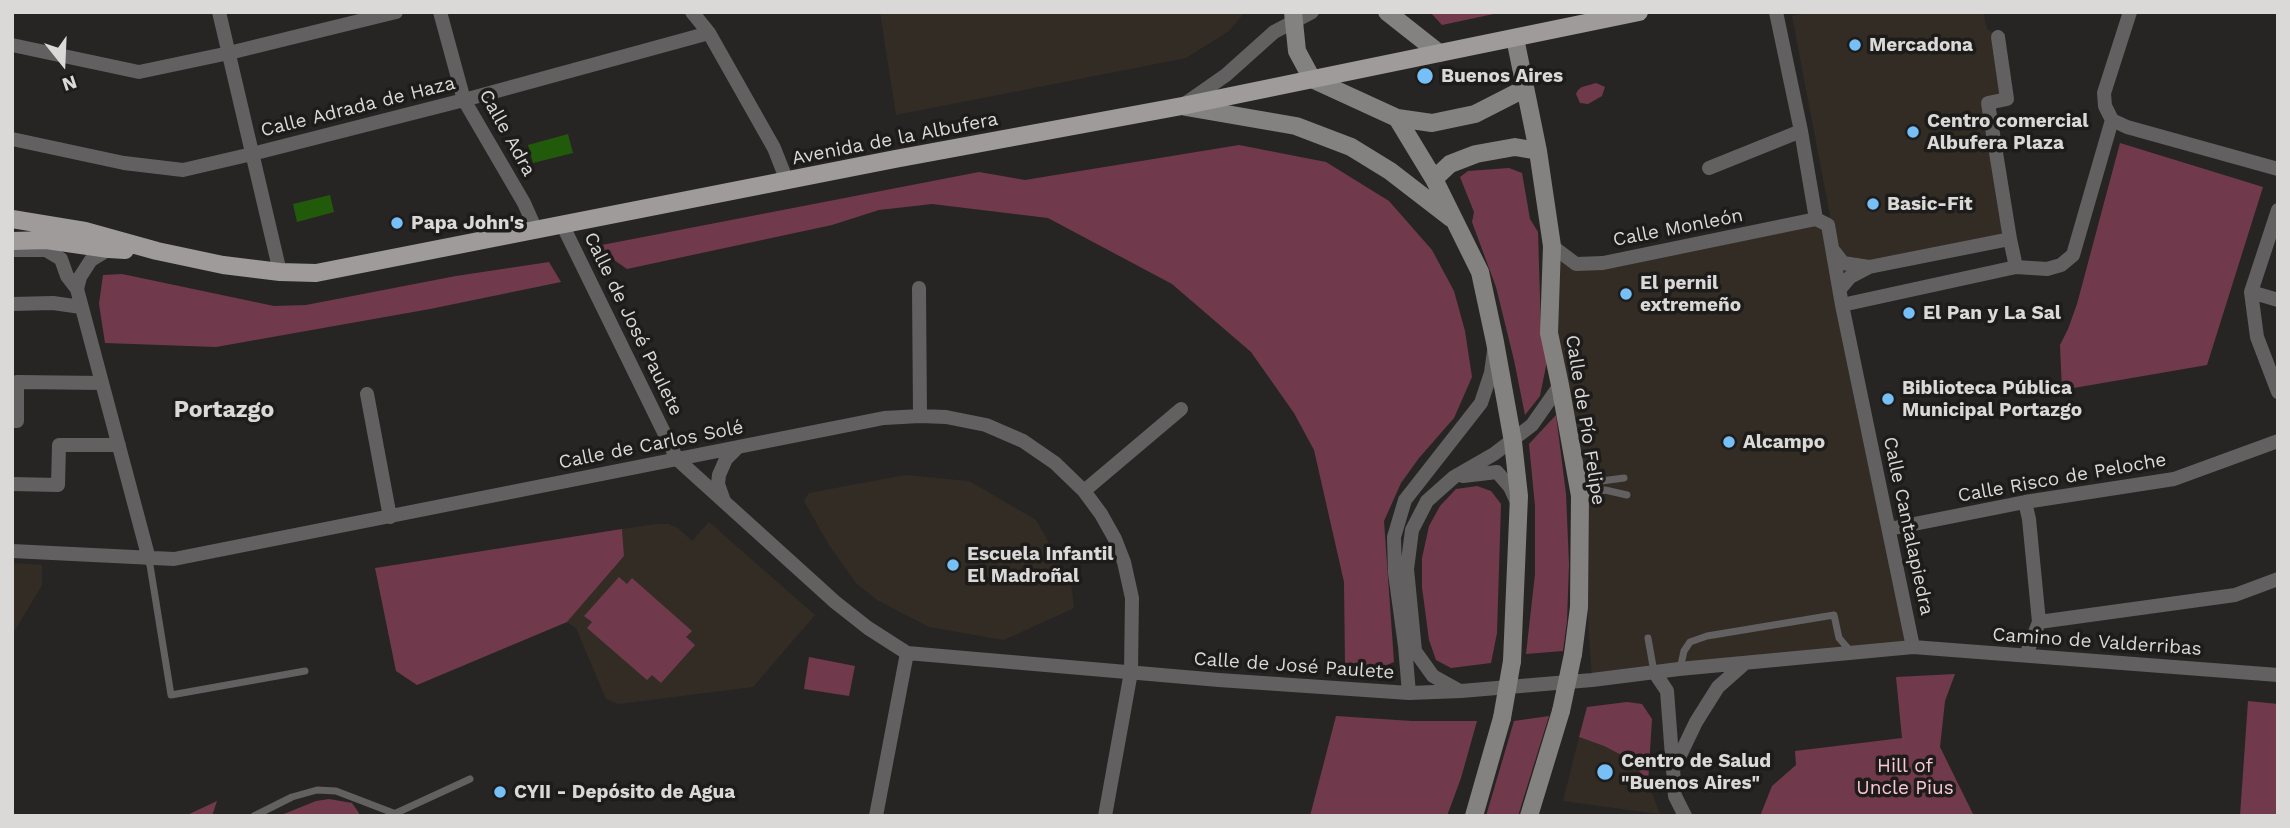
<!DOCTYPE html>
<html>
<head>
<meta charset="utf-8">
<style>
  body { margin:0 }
  #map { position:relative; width:2290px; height:828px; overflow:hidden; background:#272523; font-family:"Work Sans",sans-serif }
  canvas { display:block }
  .frame { position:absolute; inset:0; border:14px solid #dad9d8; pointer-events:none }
  .north { position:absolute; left:28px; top:28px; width:70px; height:70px; -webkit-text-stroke:5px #1e1c1a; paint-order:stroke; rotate:162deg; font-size:19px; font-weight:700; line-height:28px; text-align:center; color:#dad9d8 }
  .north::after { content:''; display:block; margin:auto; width:24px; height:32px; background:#dad9d8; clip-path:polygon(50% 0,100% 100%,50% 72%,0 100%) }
</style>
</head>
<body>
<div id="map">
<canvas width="2290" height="828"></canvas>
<div class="frame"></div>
<div class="north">N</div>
</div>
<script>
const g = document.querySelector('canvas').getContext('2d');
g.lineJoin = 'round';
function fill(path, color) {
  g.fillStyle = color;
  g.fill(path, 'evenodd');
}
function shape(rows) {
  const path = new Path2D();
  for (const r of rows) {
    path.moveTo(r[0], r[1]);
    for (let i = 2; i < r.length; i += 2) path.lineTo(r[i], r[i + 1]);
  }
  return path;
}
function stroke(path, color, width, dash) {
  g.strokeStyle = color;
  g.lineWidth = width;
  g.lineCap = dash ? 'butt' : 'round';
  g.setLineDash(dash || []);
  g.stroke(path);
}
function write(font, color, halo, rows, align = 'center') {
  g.font = font + ' "Work Sans",sans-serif';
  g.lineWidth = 7;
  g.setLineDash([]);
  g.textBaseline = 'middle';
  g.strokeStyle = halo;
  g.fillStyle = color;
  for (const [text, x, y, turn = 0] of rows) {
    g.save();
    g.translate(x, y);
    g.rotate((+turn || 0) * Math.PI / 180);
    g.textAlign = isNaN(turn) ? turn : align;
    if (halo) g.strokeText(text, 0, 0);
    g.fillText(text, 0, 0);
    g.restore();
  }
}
fill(shape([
  [880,12,1245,12,1229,31,1186,58,896,115],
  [1812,12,1983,12,1987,29,1998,37,2007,99,1988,103,2010,239,1869,267,1840,290,1913,647,1592,680,1580,496,1560,385,1552,246,1576,264,1779,227,1828,225,1830,215,1792,16],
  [905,475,969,481,1036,520,1071,582,1074,608,1004,640,929,627,877,600,856,583,829,545,804,501,809,493],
  [709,522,815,615,753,687,618,704,606,699,576,628,567,622,624,556,622,529,657,524,669,524,678,528,692,541],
  [12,563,42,565,42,585,12,635],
  [1579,737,1604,746,1631,760,1648,783,1660,814,1563,801]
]), '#322c25');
fill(shape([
  [1430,12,1503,12,1442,25],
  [1596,83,1605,87,1602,96,1588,104,1580,103,1576,94,1578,90,1582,87],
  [2120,143,2263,187,2207,365,2062,390,2060,345,2068,329,2077,304],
  [1239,145,1326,162,1389,201,1432,250,1454,291,1465,331,1472,377,1454,418,1419,458,1401,483,1384,521,1394,662,1377,669,1345,665,1344,582,1314,450,1294,413,1251,352,1172,284,1048,218,932,204,879,210,832,225,627,269,604,253,602,245,979,172,1025,180],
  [1509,168,1522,173,1530,219,1538,232,1541,331,1547,361,1540,396,1525,415,1514,360,1496,287,1472,222,1474,212,1460,177,1468,171],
  [549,262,561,282,430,309,216,347,105,343,99,304,103,275,122,274,274,306,306,305,456,276],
  [1556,415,1566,494,1569,564,1567,621,1563,651,1526,654,1535,574,1535,506,1529,444],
  [1477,486,1491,491,1501,504,1497,633,1491,663,1451,668,1436,660,1429,640,1422,587,1422,558,1429,526,1440,506,1456,489],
  [622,529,624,556,567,622,417,685,396,671,375,568],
  [619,577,627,584,632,578,692,631,686,637,695,645,661,683,652,675,647,680,587,628,592,622,584,616],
  [809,657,855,666,849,696,804,689],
  [1955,674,1945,701,1940,747,1974,816,1760,816,1772,786,1796,765,1795,751,1902,738,1896,677],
  [2248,701,2278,704,2278,816,2240,816],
  [1627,702,1642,704,1652,719,1648,783,1631,760,1604,746,1579,737,1587,707],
  [1336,716,1412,721,1477,721,1461,778,1447,816,1310,816],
  [1549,716,1518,816,1486,816,1514,721],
  [329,799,352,803,359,813,358,816,279,816,316,801],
  [217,801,212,816,185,816]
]), '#713a4c');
fill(shape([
  [568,134,573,153,533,163,528,145],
  [330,195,334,212,297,222,293,204]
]), '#225a0b');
stroke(shape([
  [1579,484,1624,478],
  [1581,496,1605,490,1627,495],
  [149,559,171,695,305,671],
  [1648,638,1654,672],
  [1680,669,1684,651,1690,642,1707,636,1834,615,1839,638,1852,653],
  [394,814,470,779],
  [254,816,292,797,317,790,336,791,396,814]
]), '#626060', 7);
stroke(shape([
  [219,12,280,272],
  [440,12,464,100,524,203,536,230],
  [692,12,709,33,774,148,787,181],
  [1776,12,1801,131,1816,219],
  [2130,12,2104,93,2105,106,2112,120,2127,127,2278,169],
  [1998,37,2007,99,1988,103,2010,239],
  [12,45,139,72,229,53,396,12],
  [1186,103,1226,75,1274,32,1312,12],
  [12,139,124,163,183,170,252,154,464,100,709,33],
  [1709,168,1801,131],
  [2278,210,2251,292,2257,337,2278,392],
  [1816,219,1828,225,1842,305,1913,647],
  [562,224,677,459,835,602,868,628,907,653,1219,680,1409,693,1461,691,1592,680,1679,669,1913,647,2278,675],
  [1552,246,1576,264,1603,263,1816,219],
  [12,250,46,250,61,259,67,276,77,289,149,559],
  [1833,250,1843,263,1869,267],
  [2016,267,2047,269,2061,265,2073,255,2112,120],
  [919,288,920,416],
  [77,289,80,277,91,260,109,249],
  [1840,289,1850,277,1869,267,2010,239,2016,267,1842,305],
  [2251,292,2278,300],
  [12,304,53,303,81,307],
  [367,394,390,517],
  [12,421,17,421,17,382,102,383],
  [1463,476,1497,472,1510,487,1517,502],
  [12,484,58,485,59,445,119,445],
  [1084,491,1181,409],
  [724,501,718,484,719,475,726,459,738,447],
  [2025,502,2029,519,2039,622,2026,655],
  [1889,529,2025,502,2174,479,2278,441],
  [12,551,174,559,884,418,920,416,946,417,986,425,1023,441,1055,463,1084,491,1101,514,1115,539,1124,562,1132,598,1131,672,1105,816],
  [2039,622,2235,595,2278,579],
  [1655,673,1667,691,1675,796,1685,816],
  [1460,691,1433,676,1415,651,1407,569,1412,530,1427,501,1454,477,1494,454,1532,425,1560,385],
  [1409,693,1405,646,1395,573,1394,537,1405,500,1481,403,1491,373,1494,351],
  [1673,770,1696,722,1718,687,1744,664],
  [876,816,907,653]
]), '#626060', 14);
stroke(shape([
  [1293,12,1297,51,1312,79,1397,118,1434,179,1480,272,1495,342,1513,442,1519,496,1512,661],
  [1387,12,1439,53],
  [1515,38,1538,151,1552,246,1549,333,1560,385,1580,496,1579,607,1573,654],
  [1186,107,1296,126,1351,147,1390,171,1451,218],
  [1397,118,1432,123,1475,114,1524,89],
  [1434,179,1450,164,1476,154,1515,147,1538,151],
  [1474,816,1502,718],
  [1529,816,1561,711]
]), '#848181', 18);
stroke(shape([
  [12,219,85,231,157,251,223,265,280,272,316,273,895,159,1182,106,1639,12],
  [12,241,46,240,109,249,125,250]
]), '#9e9b9a', 18);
stroke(shape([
  [1561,711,1573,654],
  [1502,718,1512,661]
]), '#848181', 18);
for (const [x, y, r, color] of [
  [1855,45,7,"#77bff7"],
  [1425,76,9,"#77bff7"],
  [1913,132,7,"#77bff7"],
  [1873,204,7,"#77bff7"],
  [397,223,7,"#77bff7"],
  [1626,294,7,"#77bff7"],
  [1909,313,7,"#77bff7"],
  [1888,399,7,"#77bff7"],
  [1729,442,7,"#77bff7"],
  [953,565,7,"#77bff7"],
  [1605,772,9,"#77bff7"],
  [500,792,7,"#77bff7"]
]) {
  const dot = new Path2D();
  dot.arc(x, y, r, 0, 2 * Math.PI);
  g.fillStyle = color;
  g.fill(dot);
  stroke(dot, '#1e1c1a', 2.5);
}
write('bold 19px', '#dad9d8', '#1e1c1a', [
  ["Mercadona",1869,45],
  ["Buenos Aires",1441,76],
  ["Centro comercial",1927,121],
  ["Albufera Plaza",1927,143],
  ["Basic-Fit",1887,204],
  ["Papa John's",411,223],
  ["El pernil",1640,283],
  ["extremeño",1640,305],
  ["El Pan y La Sal",1923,313],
  ["Biblioteca Pública",1902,388],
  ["Municipal Portazgo",1902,410],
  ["Alcampo",1743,442],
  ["Escuela Infantil",967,554],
  ["El Madroñal",967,576],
  ["Centro de Salud",1621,761],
  ["\"Buenos Aires\"",1621,783],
  ["CYII - Depósito de Agua",514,792]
], 'left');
write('19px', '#dad9d8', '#1e1c1a', [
  ["Calle Adrada de Haza",358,107,-14],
  ["Calle Adra",507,133,61],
  ["Avenida de la Albufera",895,139,-11],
  ["Calle Monleón",1678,228,-11],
  ["Calle de José Paulete",633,324,64],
  ["Calle de Pío Felipe",1585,420,81],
  ["Calle de Carlos Solé",651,445,-11],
  ["Calle Risco de Peloche",2062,478,-10],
  ["Calle Cantalapiedra",1908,526,78],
  ["Camino de Valderribas",2097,642,4],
  ["Calle de José Paulete",1294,666,4]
]);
write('19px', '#fbc8d6', '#1e1c1a', [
  ["Hill of",1905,766],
  ["Uncle Pius",1905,788]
]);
write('bold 23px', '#dad9d8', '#1e1c1a', [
  ["Portazgo",224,410]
]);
</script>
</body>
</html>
